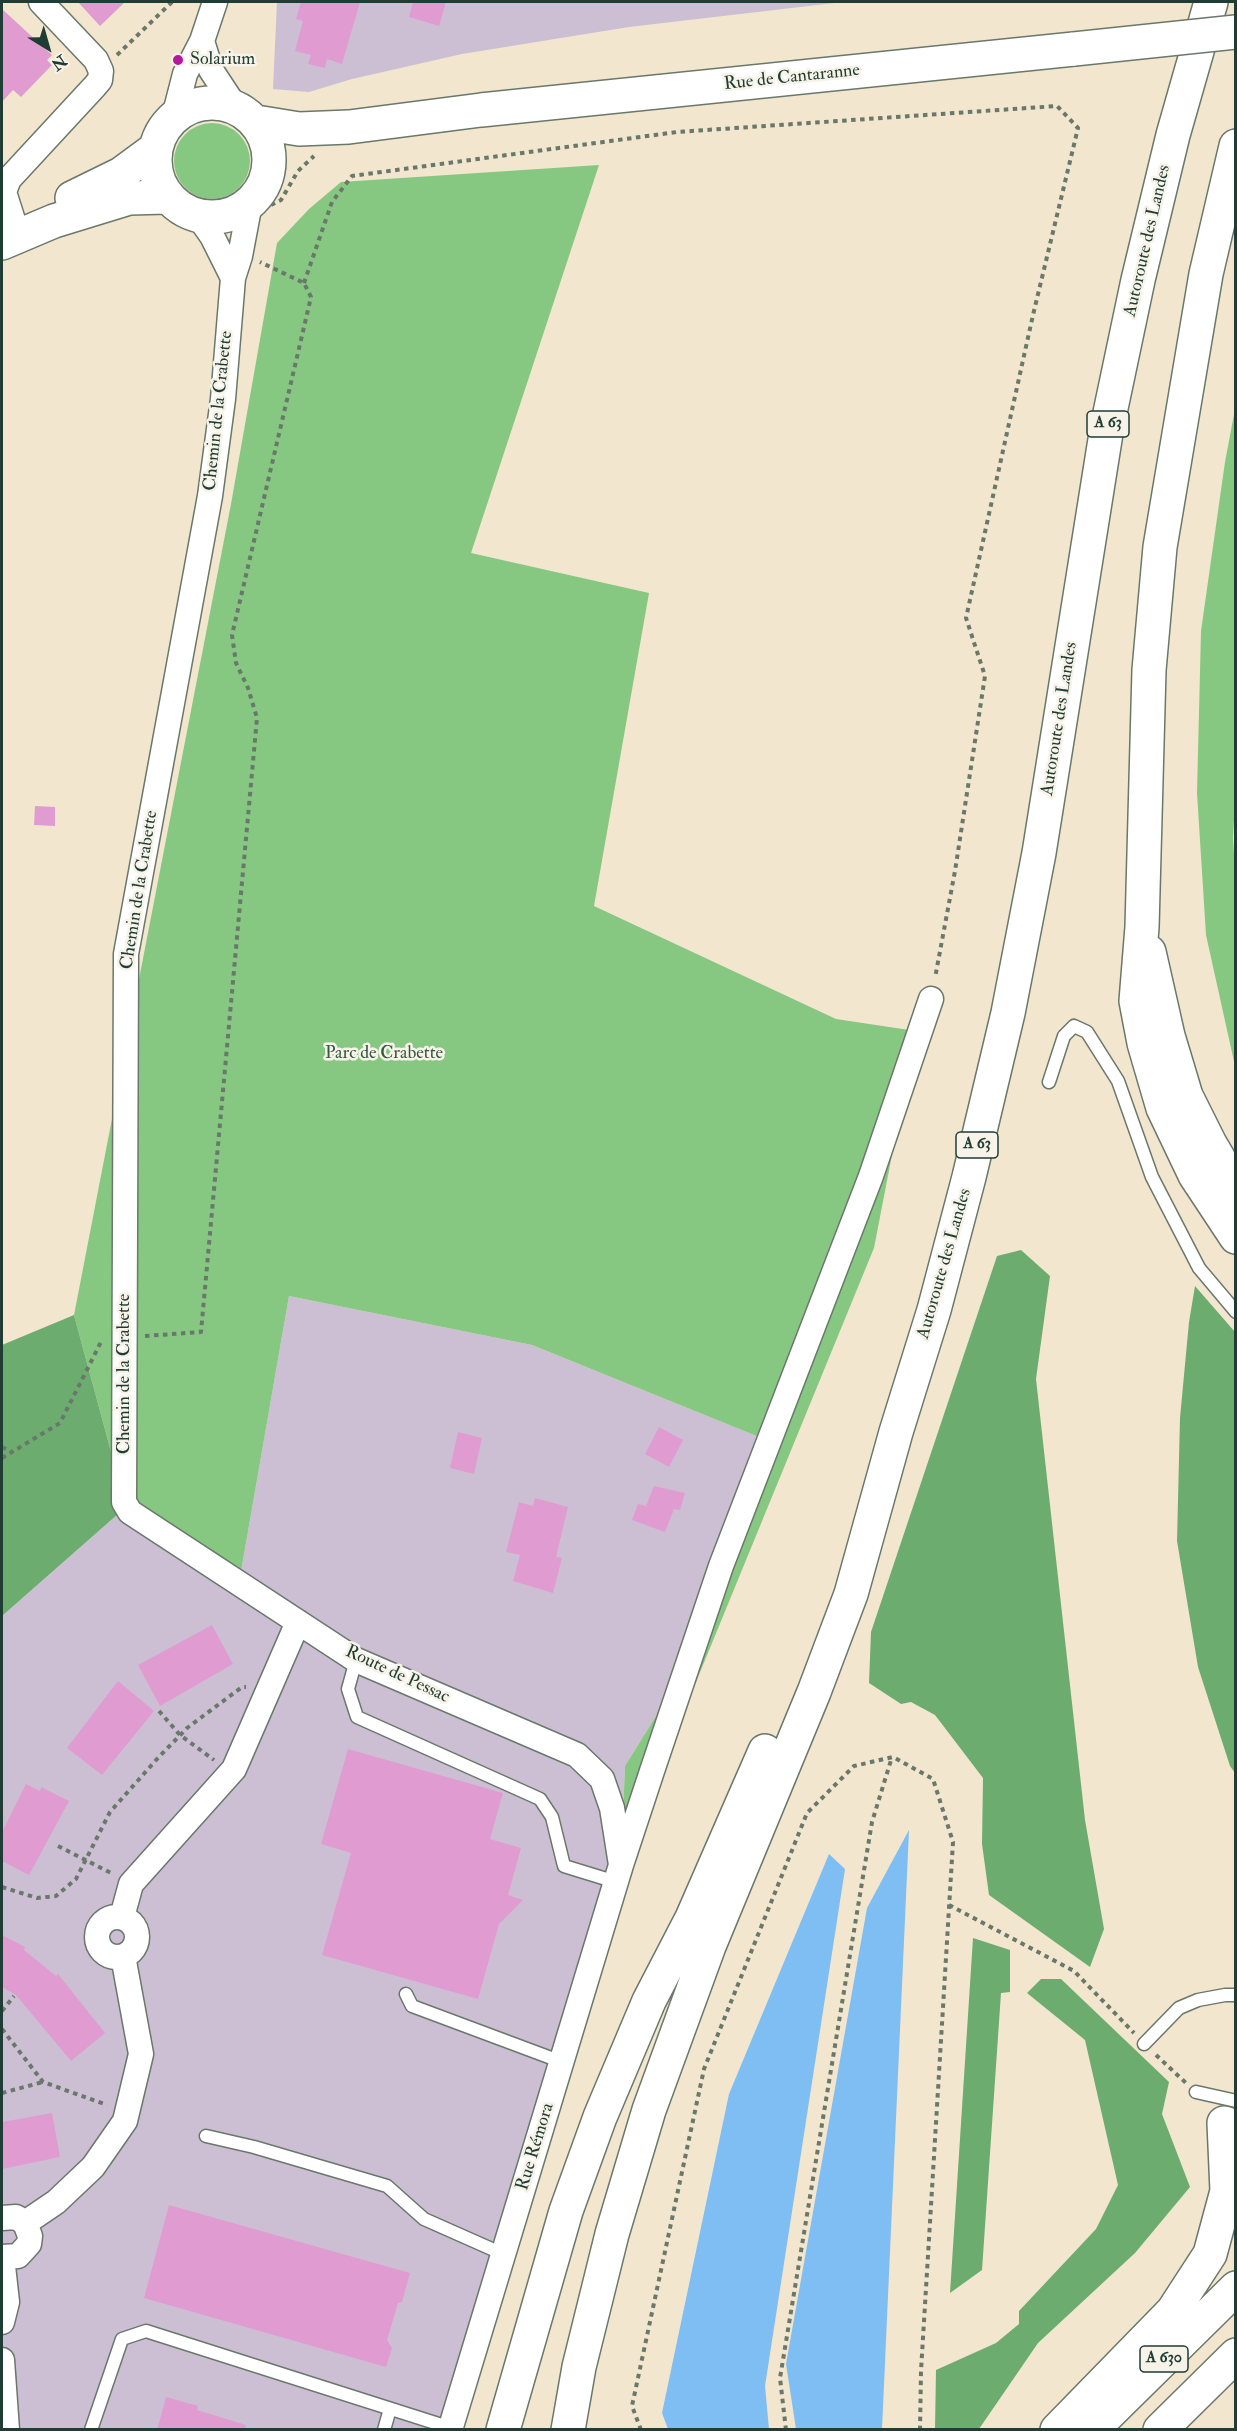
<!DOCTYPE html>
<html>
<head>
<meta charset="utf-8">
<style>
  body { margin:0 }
  #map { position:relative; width:1237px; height:2431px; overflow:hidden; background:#f2e6ce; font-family:"IM FELL Double Pica",serif }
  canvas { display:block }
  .frame { position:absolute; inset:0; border:3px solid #1f3d34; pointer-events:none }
  .north { position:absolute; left:18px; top:18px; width:60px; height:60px; -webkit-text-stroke:4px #f7f3e8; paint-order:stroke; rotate:143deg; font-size:16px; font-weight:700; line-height:24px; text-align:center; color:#1f3d34 }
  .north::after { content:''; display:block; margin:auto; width:21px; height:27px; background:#1f3d34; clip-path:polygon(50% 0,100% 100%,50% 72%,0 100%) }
</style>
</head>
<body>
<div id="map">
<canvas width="1237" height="2431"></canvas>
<div class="frame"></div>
<div class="north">N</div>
</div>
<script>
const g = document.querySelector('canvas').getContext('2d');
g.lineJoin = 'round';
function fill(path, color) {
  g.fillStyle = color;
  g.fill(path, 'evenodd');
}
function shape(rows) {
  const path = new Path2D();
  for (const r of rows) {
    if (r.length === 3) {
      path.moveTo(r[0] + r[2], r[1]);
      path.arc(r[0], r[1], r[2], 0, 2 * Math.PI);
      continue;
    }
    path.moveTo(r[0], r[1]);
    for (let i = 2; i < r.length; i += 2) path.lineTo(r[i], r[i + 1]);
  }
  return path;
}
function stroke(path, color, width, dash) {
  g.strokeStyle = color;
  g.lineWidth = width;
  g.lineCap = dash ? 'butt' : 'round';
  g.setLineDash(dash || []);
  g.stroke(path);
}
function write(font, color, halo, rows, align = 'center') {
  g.font = font + ' "IM FELL Double Pica",serif';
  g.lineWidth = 5;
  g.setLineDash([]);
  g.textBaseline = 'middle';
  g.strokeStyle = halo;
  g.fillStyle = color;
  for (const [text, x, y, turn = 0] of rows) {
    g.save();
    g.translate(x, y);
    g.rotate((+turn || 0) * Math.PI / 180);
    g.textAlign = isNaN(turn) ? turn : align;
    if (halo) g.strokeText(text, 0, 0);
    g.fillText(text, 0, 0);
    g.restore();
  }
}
fill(shape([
  [277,2,843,2,629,27,462,54,352,79,309,92,273,89],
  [289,1296,532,1345,759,1437,656,1716,625,1766,621,1865,450,2429,2,2429,2,1616,126,1507,239,1583]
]), '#ccbfd4');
fill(shape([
  [212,161,38],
  [599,165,471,553,649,593,594,906,836,1019,916,1031,874,1248,621,1865,625,1766,656,1716,759,1437,532,1345,289,1296,239,1583,126,1507,74,1315,231,504,277,243,309,209,341,182],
  [1235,409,1236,784,1233,838,1236,885,1235,1066,1206,935,1197,793,1201,631,1225,462]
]), '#86c881');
fill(shape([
  [1021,1250,1050,1276,1036,1379,1085,1820,1104,1929,1090,1967,989,1895,982,1844,983,1778,935,1715,911,1702,901,1704,869,1683,871,1632,997,1256],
  [1195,1286,1235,1332,1235,1773,1230,1766,1198,1667,1177,1541,1180,1418,1189,1322],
  [74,1315,126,1507,2,1616,2,1345],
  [973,1938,1010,1950,1010,1992,1001,1993,982,2270,950,2293],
  [1041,1979,1061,1979,1169,2082,1162,2114,1190,2187,1135,2253,1038,2343,979,2429,935,2429,936,2370,996,2343,1019,2324,1019,2311,1096,2229,1118,2185,1085,2040,1027,1993]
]), '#6cac6f');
fill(shape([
  [909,1830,882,2429,796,2429,786,2364,867,1908],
  [829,1854,845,1869,765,2386,769,2429,668,2429,662,2413,729,2094]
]), '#7ebef3');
fill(shape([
  [78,2,125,2,100,26],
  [301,2,360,2,342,64,327,59,325,68,308,64,311,55,295,51,303,21,296,19],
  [413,2,446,2,439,26,409,17],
  [2,9,52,55,47,60,52,65,21,97,13,90,2,102],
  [35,806,55,807,55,826,34,825],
  [659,1427,683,1440,669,1467,645,1454],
  [458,1432,482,1438,474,1474,450,1468],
  [654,1486,685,1493,680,1510,674,1509,665,1532,632,1520,638,1504,646,1506],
  [535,1498,568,1507,556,1557,562,1558,553,1593,513,1581,520,1555,506,1552,519,1502,533,1506],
  [212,1625,233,1664,160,1706,138,1665],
  [118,1681,154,1711,102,1775,67,1748],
  [348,1749,503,1793,490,1839,521,1848,508,1895,523,1900,499,1924,478,1999,322,1955,351,1853,321,1844],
  [26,1784,40,1791,41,1787,69,1801,29,1875,2,1861,2,1832],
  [2,1935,25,1947,24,1950,56,1976,58,1974,105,2033,71,2061,16,1995,2,1987],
  [52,2113,60,2157,2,2169,2,2122],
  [169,2205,410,2273,402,2302,398,2303,387,2340,392,2348,386,2367,144,2298],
  [166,2397,198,2406,197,2410,246,2425,245,2430,157,2430]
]), '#e09cd0');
const lane = shape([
  [1049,1082,1064,1036,1074,1026,1087,1032,1118,1081,1152,1177,1199,1268,1236,1312],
  [356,1660,348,1689,357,1717,540,1799,552,1817,564,1866,616,1882],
  [406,1994,412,2006,562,2062],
  [1144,2044,1179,2008,1198,2000,1225,1995,1236,1995],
  [1196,2092,1236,2101],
  [206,2136,254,2147,387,2186,424,2219,503,2254],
  [91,2430,122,2339,146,2331,451,2428],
  [384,2430,390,2409]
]);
const street = shape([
  [202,41,211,70,236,108],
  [174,117,185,74,202,41,215,2],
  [250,203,240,256,233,278,223,399,210,496,126,954,124,1502,130,1512,356,1660,577,1755,602,1779,612,1808,621,1865],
  [198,216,212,236,233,278],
  [18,236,4,192,9,179,95,86,100,80,101,71,96,60,41,2],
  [117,1937,20],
  [122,1917,131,1884,234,1769,298,1622],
  [2,2218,16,2217,25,2223,30,2236,29,2244,18,2256,2,2257,7,2302,2,2322],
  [25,2223,56,2202,93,2167,125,2121,141,2054,123,1956],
  [2,2360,7,2430],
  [450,2430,621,1865,652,1771,721,1566,871,1176,931,999]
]);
const secondary = shape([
  [212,160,57],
  [256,122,299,129,349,127,481,110,1074,49],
  [72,198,121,174,155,149],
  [2,243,54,221,129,198,167,197]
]);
const highway = shape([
  [1236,146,1206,274,1160,547,1149,670,1142,927,1136,1001,1144,1043,1163,1108,1195,1175,1236,1237],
  [1149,952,1168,1036,1186,1096,1210,1144,1236,1188],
  [503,2430,566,2211,600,2117,649,2001,692,1918,765,1751],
  [568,2430,579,2367,612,2234,649,2110,709,1946,814,1692,851,1594,896,1432,934,1310,969,1177,1008,1013,1039,853,1107,427,1138,280,1173,135,1211,2],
  [1057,2430,1173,2311,1210,2254,1227,2191,1224,2123,1236,2127],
  [1092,2430,1236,2288],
  [1160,2430,1236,2355]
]);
stroke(lane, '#69786a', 15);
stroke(street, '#69786a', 27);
stroke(secondary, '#69786a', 36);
stroke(highway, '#69786a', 36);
stroke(shape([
  [117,55,172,2],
  [271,205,281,200,298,171,314,156],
  [304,283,332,202,352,176,677,132,1057,106,1078,128,1033,315,966,618,985,676,955,871,935,978],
  [145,1336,201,1332,257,718,248,688,236,663,232,635,311,297,304,283,260,262],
  [2,1447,12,1452],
  [2,1458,60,1423,102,1340],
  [159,1711,180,1735,214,1760],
  [58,1846,113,1874],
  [2,1887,37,1898,56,1896,76,1879,110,1812,157,1759,187,1728,242,1687,246,1687],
  [949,1905,1074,1971,1134,2033],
  [2,2011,14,1996],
  [2,2029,43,2082,107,2105],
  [1156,2055,1186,2083],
  [2,2093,43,2082],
  [641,2430,632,2406,704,2069,807,1813,854,1766,893,1757,933,1779,953,1842,921,2371,920,2430],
  [786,2430,780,2378,872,1822,892,1757]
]), '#69786a', 4, [4.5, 4.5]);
stroke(lane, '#fff', 12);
stroke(street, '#fff', 24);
stroke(secondary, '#fff', 33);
stroke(highway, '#fff', 33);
const secondaryBridge = shape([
  [1074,49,1236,32]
]);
stroke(secondaryBridge, '#69786a', 36, []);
stroke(secondaryBridge, '#fff', 33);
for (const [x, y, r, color] of [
  [178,60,6,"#b5179e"]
]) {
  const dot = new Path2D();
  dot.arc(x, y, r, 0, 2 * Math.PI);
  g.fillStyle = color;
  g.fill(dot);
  stroke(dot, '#f7f3e8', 2);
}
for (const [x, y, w] of [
  [1108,424,42],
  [977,1145,42],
  [1164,2359,48]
]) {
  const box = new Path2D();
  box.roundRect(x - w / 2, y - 13, w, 26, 4.5);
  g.fillStyle = '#f7f3e8';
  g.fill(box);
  stroke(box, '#1f3d34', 1.5);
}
write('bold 16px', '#1f3d34', null, [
  ["A 63",1108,424],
  ["A 63",977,1145],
  ["A 630",1164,2359]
]);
write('18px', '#1f3d34', '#f7f3e8', [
  ["Solarium",190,60]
], 'left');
write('18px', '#1f3d34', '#f7f3e8', [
  ["Rue de Cantaranne",792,78,-6],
  ["Autoroute des Landes",1148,241,-77],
  ["Chemin de la Crabette",219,411,-84],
  ["Autoroute des Landes",1060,719,-81],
  ["Chemin de la Crabette",140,890,-81],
  ["Autoroute des Landes",945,1264,-74],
  ["Chemin de la Crabette",125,1374,-90],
  ["Route de Pessac",397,1675,25],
  ["Rue Rémora",536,2147,-73]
]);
write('18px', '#345943', '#f7f3e8', [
  ["Parc de Crabette",384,1054]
]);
</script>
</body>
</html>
